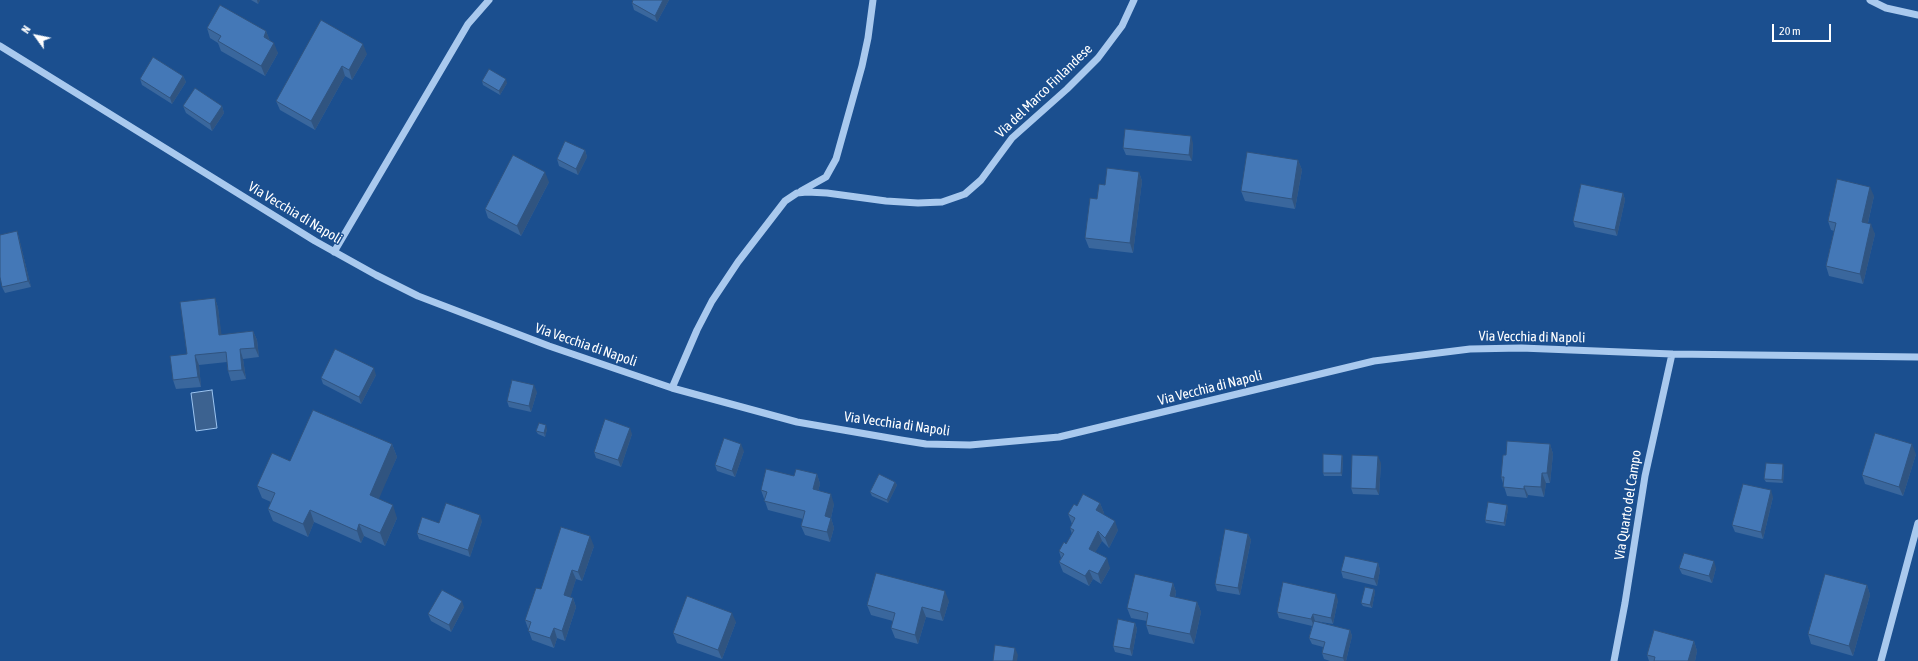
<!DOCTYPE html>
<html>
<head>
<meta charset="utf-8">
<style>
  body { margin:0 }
  #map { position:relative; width:1918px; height:661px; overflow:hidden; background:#1b4f8f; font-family:"Asap Condensed",sans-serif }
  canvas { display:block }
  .north { position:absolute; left:16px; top:16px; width:40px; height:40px; -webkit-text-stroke:3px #1b4f8f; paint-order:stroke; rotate:303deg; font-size:11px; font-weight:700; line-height:16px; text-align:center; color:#fff }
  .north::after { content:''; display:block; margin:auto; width:14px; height:18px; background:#fff; clip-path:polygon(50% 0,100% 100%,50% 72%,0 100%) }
  .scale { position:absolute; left:1772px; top:24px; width:59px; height:18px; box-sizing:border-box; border:2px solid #fff; border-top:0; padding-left:5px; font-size:12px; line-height:14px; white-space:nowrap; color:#fff; -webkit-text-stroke:3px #1b4f8f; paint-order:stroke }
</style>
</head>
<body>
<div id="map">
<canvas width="1918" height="661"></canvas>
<div class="north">N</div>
<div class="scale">20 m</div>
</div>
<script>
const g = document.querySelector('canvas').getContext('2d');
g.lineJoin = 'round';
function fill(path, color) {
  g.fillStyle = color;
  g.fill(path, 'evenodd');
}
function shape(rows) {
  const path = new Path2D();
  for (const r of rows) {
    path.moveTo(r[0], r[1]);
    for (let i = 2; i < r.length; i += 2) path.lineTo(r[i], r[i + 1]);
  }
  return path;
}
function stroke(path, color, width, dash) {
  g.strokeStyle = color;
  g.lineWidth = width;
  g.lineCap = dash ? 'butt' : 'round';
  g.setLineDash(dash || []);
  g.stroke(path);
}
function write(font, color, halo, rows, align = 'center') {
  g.font = font + ' "Asap Condensed",sans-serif';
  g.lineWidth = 3;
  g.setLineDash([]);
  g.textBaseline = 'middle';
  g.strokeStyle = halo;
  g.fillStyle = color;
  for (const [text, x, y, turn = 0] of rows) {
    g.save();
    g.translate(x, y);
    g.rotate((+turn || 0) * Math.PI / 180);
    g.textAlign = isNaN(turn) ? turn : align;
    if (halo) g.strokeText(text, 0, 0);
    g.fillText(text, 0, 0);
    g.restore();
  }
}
const water = shape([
  [212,390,217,428,196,431,191,393,212,390]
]);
fill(water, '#3c6290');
stroke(water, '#9cc4f0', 1);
stroke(shape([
  [1870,0,1886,8,1918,15],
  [0,46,315,241,376,275,418,296,549,346,672,388,797,422,901,440,926,444,970,445,1059,437,1374,361,1470,349,1521,348,1672,354,1918,357],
  [801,191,826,177,836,159,862,66,868,38,873,0],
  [334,252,468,24,489,0],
  [672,388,697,330,712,301,738,262,785,201,797,193,807,192,827,193,886,201,918,203,942,202,965,194,981,180,1012,138,1067,89,1098,58,1122,26,1134,0],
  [1614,661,1625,603,1645,476,1672,354],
  [1881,661,1918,523]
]), '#a9c9ee', 7);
fill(shape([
  [251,0,260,0,258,4],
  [633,0,669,0,657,22,634,10,632,3],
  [207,28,266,31,270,41,278,53,265,76,221,51,218,43,210,38],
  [367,54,352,80,345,76,315,130,280,110,276,101],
  [183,76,186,82,172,104,142,85,140,79],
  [482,81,507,83,500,95,483,85],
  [183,106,222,106,224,113,212,131,186,113],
  [1193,143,1192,161,1126,155,1123,148],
  [585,150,587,157,578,175,559,166,557,159],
  [1298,160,1302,170,1295,209,1245,201,1241,191],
  [1139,172,1142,181,1133,253,1089,248,1085,238,1097,199,1105,185],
  [549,182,521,236,488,218,485,209],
  [1623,193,1625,200,1617,236,1575,227,1573,221],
  [1874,196,1868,223,1875,234,1863,284,1829,276,1826,266,1834,231,1831,230,1828,221],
  [17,231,19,238,31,287,5,293,2,287],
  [215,298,218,308,221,335,253,331,257,340,259,357,243,359,246,379,231,381,228,371,227,362,199,365,201,387,176,389,173,380],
  [376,375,361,404,323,384,321,378],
  [537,392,531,412,509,407,507,401],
  [547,429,545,437,538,434,536,431],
  [632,434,621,467,596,458,594,452],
  [392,444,397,457,378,499,397,518,385,546,364,536,361,543,314,522,308,537,273,521,268,509,271,502,262,498,257,486,290,461],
  [1550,444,1553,454,1550,483,1546,483,1544,497,1528,495,1527,498,1507,496,1501,477,1506,455],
  [744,451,735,477,717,471,715,465],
  [1916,454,1903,496,1865,484,1862,475],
  [1342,455,1343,458,1342,476,1324,476,1323,473],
  [1381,463,1379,495,1353,494,1351,488],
  [1784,468,1783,483,1766,482,1764,479],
  [817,474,820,484,818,491,834,504,831,518,834,528,830,542,805,535,801,526,803,519,768,510,761,490,794,476],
  [895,482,897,485,888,503,872,496,870,492],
  [1773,497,1763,539,1735,532,1732,525],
  [1100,503,1104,513,1103,514,1118,530,1109,548,1102,541,1095,552,1110,568,1101,584,1093,579,1089,586,1063,572,1059,562,1061,558,1059,551,1066,544,1072,534,1070,528,1072,524,1068,514,1077,506],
  [1507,505,1508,509,1505,526,1486,523,1485,520],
  [482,521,470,557,419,539,417,533,439,523],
  [1248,534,1251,540,1240,595,1217,591,1215,584],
  [594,546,582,581,576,579,570,597,573,598,576,607,565,641,557,638,554,648,532,640,525,620,541,589],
  [1378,563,1380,570,1377,586,1343,578,1341,571],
  [1679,568,1716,568,1712,583,1682,574],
  [1173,583,1176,592,1175,598,1197,602,1201,612,1194,644,1149,634,1146,625,1147,621,1131,618,1127,608],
  [1867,585,1870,595,1853,656,1811,644,1808,634],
  [1374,589,1375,592,1372,608,1363,606,1361,603],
  [1338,600,1333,624,1315,621,1350,630,1352,636,1346,661,1330,661,1324,659,1322,653,1323,647,1312,644,1309,638,1312,626,1279,618,1277,612],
  [949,601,943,621,926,617,918,644,895,638,891,628,893,621,871,615,867,605],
  [464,607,451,632,431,621,428,614],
  [736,622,722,659,677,643,673,633],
  [1135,623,1137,629,1132,656,1115,652,1113,646],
  [1694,641,1697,651,1695,661,1649,661,1647,655]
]), '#3a679d');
fill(shape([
  [257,0,260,0,258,4],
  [663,0,669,0,657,22,655,16],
  [266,31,270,41,264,37],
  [274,43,278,53,265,76,261,66],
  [363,44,367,54,352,80,349,70],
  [342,66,345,76,315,130,311,121],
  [183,76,186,82,172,104,170,98],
  [506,79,507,83,500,95,499,91],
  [222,106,224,113,212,131,210,124],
  [1191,136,1193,143,1192,161,1189,155],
  [585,150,587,157,578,175,576,169],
  [1298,160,1302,170,1295,209,1292,199],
  [545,172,549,182,521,236,517,226],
  [1139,172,1142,181,1133,253,1130,243],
  [1870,187,1874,196,1866,231,1862,222],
  [1623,193,1625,200,1617,236,1615,230],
  [1871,224,1875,234,1863,284,1860,274],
  [17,231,19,238,31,287,28,281],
  [215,298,218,308,223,345,219,335],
  [253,331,257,340,259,357,255,348],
  [240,349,243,359,246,379,242,370],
  [195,355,199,365,201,387,198,377],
  [374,368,376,375,361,404,359,397],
  [534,385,537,392,531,412,529,406],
  [546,425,547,429,545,437,544,433],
  [630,428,632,434,621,467,618,460],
  [392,444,397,457,375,508,370,495],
  [741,444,744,451,735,477,732,471],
  [1550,444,1553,454,1550,483,1547,473],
  [1912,444,1916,454,1903,496,1899,487],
  [1342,455,1343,458,1342,476,1341,473],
  [1378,456,1381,463,1379,495,1376,489],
  [1783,464,1784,468,1783,483,1782,480],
  [1542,473,1546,483,1544,497,1541,487],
  [817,474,820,484,816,499,813,489],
  [895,482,897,485,888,503,887,500],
  [1524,486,1528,495,1527,498,1524,489],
  [1771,490,1773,497,1763,539,1761,532],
  [831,494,834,504,831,518,834,528,830,542,827,532,825,516],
  [1100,503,1104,513,1100,520,1096,510],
  [393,505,397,518,385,546,380,533],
  [1507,505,1508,509,1505,526,1504,523],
  [310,510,314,522,308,537,303,524],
  [480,515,482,521,470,557,468,550],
  [1115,521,1118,530,1109,548,1105,538],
  [359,524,364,536,361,543,357,531],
  [1098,531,1102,541,1092,558,1089,549],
  [1248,534,1251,540,1240,595,1238,588],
  [590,536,594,546,582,581,578,572],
  [1107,558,1110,568,1101,584,1098,574],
  [1714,561,1716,568,1712,583,1709,576],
  [1378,563,1380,570,1377,586,1374,579],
  [572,570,576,579,568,605,564,595],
  [1089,570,1093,579,1089,586,1085,576],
  [1173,583,1176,592,1173,606,1170,596],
  [1867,585,1870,595,1853,656,1849,646],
  [1374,589,1375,592,1372,608,1370,605],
  [945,591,949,601,943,621,940,612],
  [1336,594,1338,600,1333,624,1331,618],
  [573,598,576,607,565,641,562,631],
  [462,601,464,607,451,632,449,625],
  [1197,602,1201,612,1194,644,1190,634],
  [922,607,926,617,918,644,915,635],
  [732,613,736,622,722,659,718,650],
  [1313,614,1315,621,1314,626,1311,619],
  [1135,623,1137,629,1132,656,1130,649],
  [554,628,557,638,554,648,550,638],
  [1350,630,1352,636,1346,661,1344,661,1343,658],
  [1694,641,1697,651,1695,661,1688,661],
  [1015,648,1018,655,1017,661,1013,661]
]), '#305480');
const building = shape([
  [633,0,663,0,655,16,632,3,633,0],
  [220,5,266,31,264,37,274,43,261,66,218,41,221,36,207,28,220,5],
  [321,20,363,44,349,70,342,66,311,121,276,101,321,20],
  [153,57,183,76,170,98,140,79,153,57],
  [489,69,506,79,499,91,482,81,489,69],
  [195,88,222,106,210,124,183,106,195,88],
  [1125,129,1191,136,1189,155,1123,148,1125,129],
  [565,141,585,150,576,169,557,159,565,141],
  [1247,152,1298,160,1292,199,1241,191,1247,152],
  [513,155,545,172,517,226,485,209,513,155],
  [1107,168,1139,172,1130,243,1085,238,1090,198,1097,199,1099,184,1105,185,1107,168],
  [1837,179,1870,187,1862,222,1871,224,1860,274,1826,266,1836,223,1828,221,1837,179],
  [1581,184,1623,193,1615,230,1573,221,1581,184],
  [17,231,28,281,2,287,0,277,0,235,17,231],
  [215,298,219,335,253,331,255,348,240,349,242,370,228,371,226,352,195,355,198,377,173,380,170,356,187,354,180,302,215,298],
  [335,349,374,368,359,397,321,378,335,349],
  [512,380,534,385,529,406,507,401,512,380],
  [313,410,392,444,370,495,393,505,380,533,359,524,357,531,310,510,303,524,268,509,275,493,257,486,272,453,290,461,313,410],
  [605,419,630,428,618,460,594,452,605,419],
  [539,423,546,425,544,433,536,431,539,423],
  [1875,433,1912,444,1899,487,1862,475,1875,433],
  [724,438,741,444,732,471,715,465,724,438],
  [1507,441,1550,444,1547,473,1542,473,1541,487,1524,486,1524,489,1503,487,1504,477,1501,477,1503,455,1506,455,1507,441],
  [1323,454,1342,455,1341,473,1323,473,1323,454],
  [1352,455,1378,456,1376,489,1351,488,1352,455],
  [1766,463,1783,464,1782,480,1764,479,1766,463],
  [766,469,794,476,796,469,817,474,813,489,831,494,825,516,831,518,827,532,801,526,805,511,764,501,767,492,761,490,766,469],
  [879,474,895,482,887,500,870,492,879,474],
  [1743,484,1771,490,1761,532,1732,525,1743,484],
  [1083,494,1100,503,1096,510,1115,521,1105,538,1098,531,1089,549,1107,558,1098,574,1089,570,1085,576,1059,562,1064,554,1059,551,1064,542,1066,544,1074,530,1070,528,1075,518,1068,514,1074,504,1077,506,1083,494],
  [1488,502,1507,505,1504,523,1485,520,1488,502],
  [446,503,480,515,468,550,417,533,422,517,439,523,446,503],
  [561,527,590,536,578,572,572,570,564,595,573,598,562,631,554,628,550,638,528,631,531,622,525,620,536,588,541,589,561,527],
  [1225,529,1248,534,1238,588,1215,584,1225,529],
  [1684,553,1714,561,1709,576,1679,568,1684,553],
  [1345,556,1378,563,1374,579,1341,571,1345,556],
  [876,573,945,591,940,612,922,607,915,635,891,628,895,613,867,605,876,573],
  [1135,574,1173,583,1170,596,1197,602,1190,634,1146,625,1148,613,1127,608,1135,574],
  [1825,574,1867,585,1849,646,1808,634,1825,574],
  [1283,582,1336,594,1331,618,1313,614,1311,619,1277,612,1283,582],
  [1365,587,1374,589,1370,605,1361,603,1365,587],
  [442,590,462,601,449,625,428,614,442,590],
  [687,596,732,613,718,650,673,633,687,596],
  [1118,619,1135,623,1130,649,1113,646,1118,619],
  [1314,621,1350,630,1343,658,1322,653,1325,642,1309,638,1314,621],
  [1654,630,1694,641,1688,661,1654,661,1655,657,1647,655,1654,630],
  [995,645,1015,648,1013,661,993,661,995,645]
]);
fill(building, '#4478b7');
stroke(building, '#305480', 1);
write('14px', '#fff', '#1b4f8f', [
  ["Via del Marco Finlandese",1044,91,-44],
  ["Via Vecchia di Napoli",295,213,31],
  ["Via Vecchia di Napoli",1532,337,1],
  ["Via Vecchia di Napoli",586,345,19],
  ["Via Vecchia di Napoli",1210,388,-14],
  ["Via Vecchia di Napoli",897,424,8],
  ["Via Quarto del Campo",1628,505,-81]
]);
</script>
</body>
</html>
